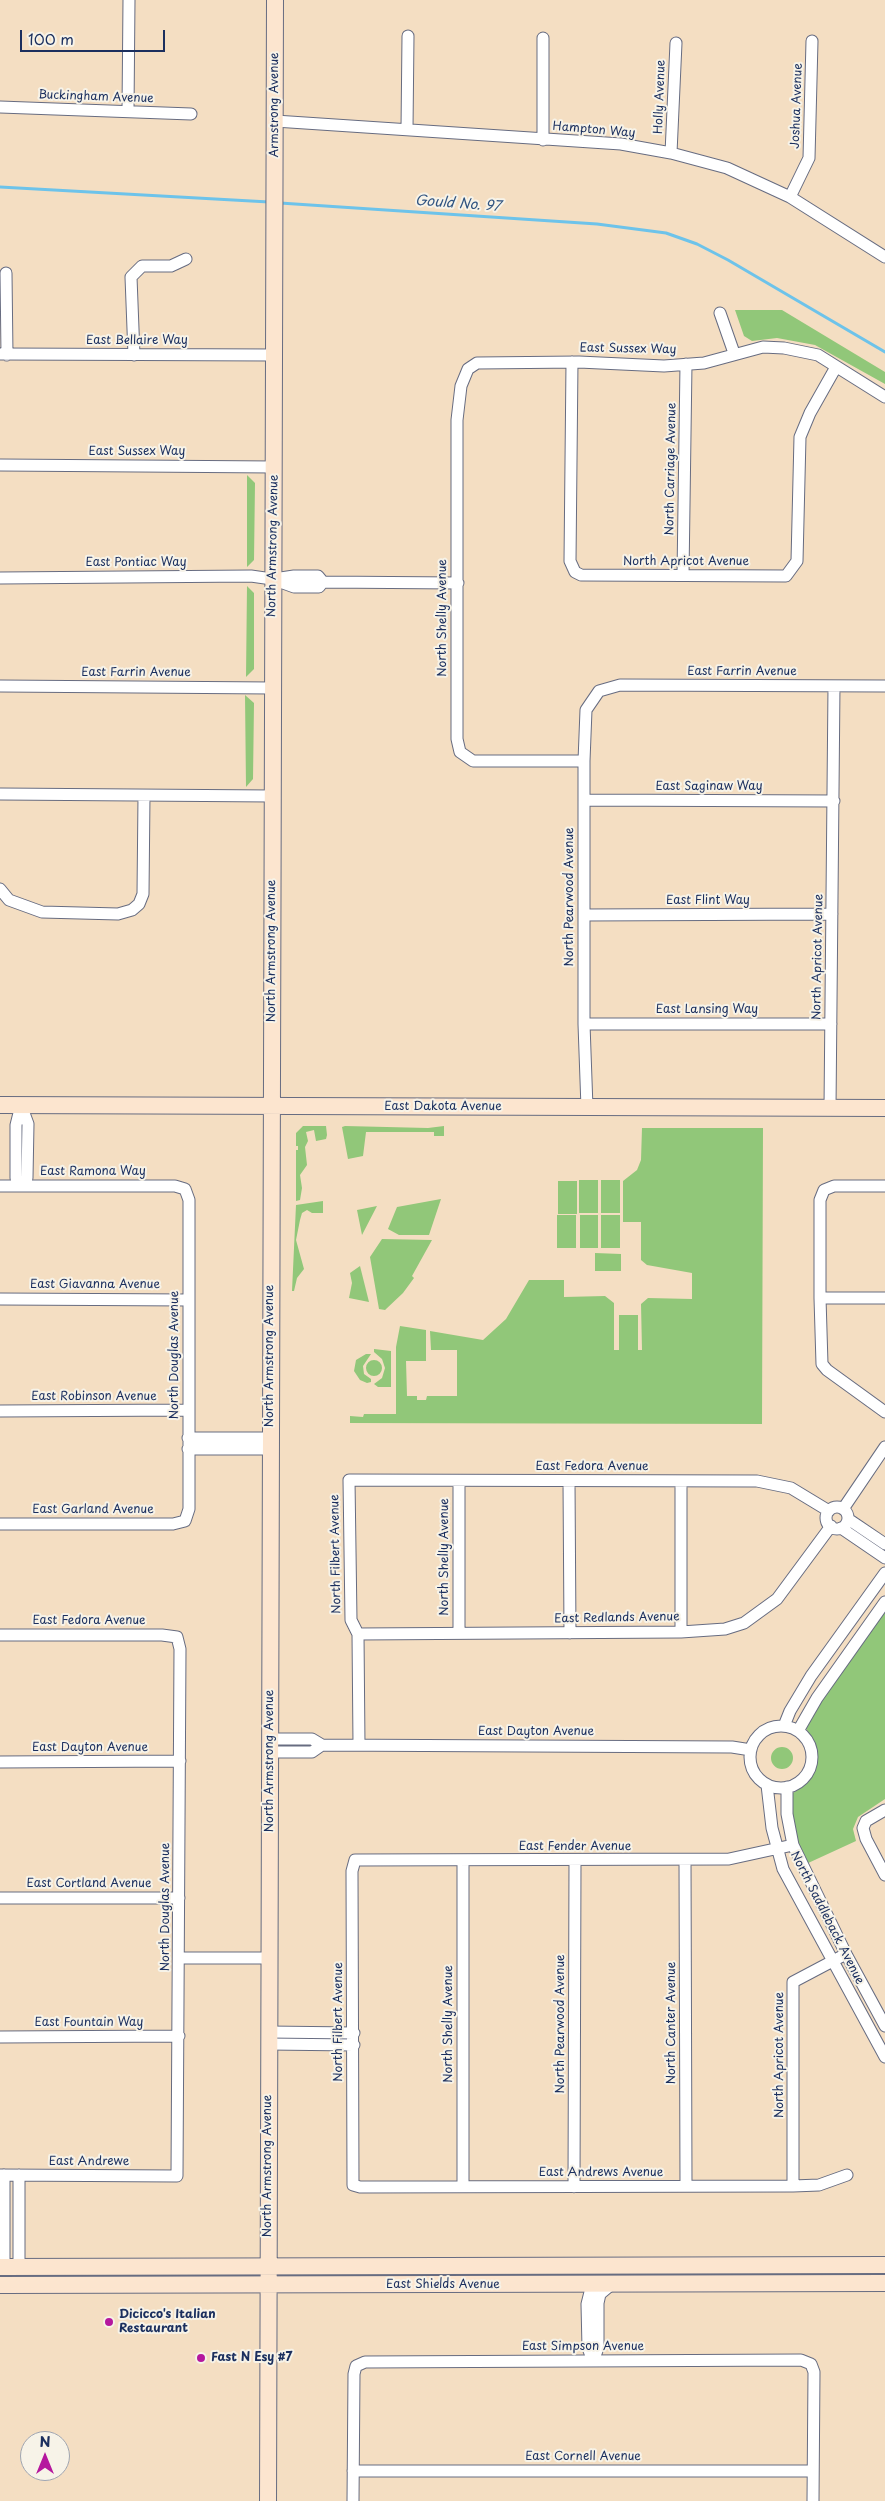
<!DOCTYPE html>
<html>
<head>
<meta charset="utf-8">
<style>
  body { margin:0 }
  #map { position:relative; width:885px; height:2501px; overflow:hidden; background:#f4dec2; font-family:"Playpen Sans",sans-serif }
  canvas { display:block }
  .north { position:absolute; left:20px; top:2431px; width:50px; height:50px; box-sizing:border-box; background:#f7f3e8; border:1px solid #9fa5b1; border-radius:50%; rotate:0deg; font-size:14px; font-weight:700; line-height:20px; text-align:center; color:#1b2f5e }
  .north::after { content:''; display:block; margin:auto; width:18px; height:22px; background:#b5179e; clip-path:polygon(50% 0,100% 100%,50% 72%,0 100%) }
  .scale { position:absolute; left:20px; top:30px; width:145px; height:22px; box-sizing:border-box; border:2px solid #1b2f5e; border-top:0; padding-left:6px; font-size:15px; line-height:18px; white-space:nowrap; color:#1b2f5e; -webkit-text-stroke:4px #f7f3e8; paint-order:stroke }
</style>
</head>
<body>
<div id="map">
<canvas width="885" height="2501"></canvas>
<div class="north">N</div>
<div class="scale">100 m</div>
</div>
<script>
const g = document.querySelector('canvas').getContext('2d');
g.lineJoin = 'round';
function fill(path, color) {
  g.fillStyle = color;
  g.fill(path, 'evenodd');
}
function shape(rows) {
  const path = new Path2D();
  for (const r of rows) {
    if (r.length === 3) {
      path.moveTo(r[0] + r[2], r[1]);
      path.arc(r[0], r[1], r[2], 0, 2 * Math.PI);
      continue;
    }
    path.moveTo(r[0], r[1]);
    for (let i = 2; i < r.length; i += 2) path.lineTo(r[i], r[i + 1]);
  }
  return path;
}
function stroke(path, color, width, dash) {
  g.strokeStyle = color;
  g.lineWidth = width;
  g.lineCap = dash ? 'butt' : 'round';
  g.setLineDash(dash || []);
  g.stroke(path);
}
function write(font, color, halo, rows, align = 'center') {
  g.font = font + ' "Playpen Sans",sans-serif';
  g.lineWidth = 4;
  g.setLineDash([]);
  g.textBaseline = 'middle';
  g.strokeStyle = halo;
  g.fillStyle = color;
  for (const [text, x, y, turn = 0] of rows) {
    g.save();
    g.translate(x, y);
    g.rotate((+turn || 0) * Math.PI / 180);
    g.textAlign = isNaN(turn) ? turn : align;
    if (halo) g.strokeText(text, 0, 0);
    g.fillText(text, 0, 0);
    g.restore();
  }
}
fill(shape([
  [735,310,782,310,885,372,885,384,815,345,777,338,752,341,744,336],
  [247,475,255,483,254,560,247,567],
  [247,586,254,593,254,669,246,677],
  [245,695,254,703,253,779,246,787],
  [303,1126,326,1126,327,1135,326,1139,316,1141,314,1130,306,1132,308,1141,305,1147,307,1165,300,1175,302,1188,300,1200,296,1201,296,1150,298,1150,298,1146,296,1146,296,1133],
  [345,1126,428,1128,444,1126,444,1136,434,1136,434,1132,366,1132,363,1156,348,1159,342,1127],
  [642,1128,763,1128,762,1424,350,1423,350,1416,363,1417,364,1414,396,1414,396,1347,400,1326,426,1330,426,1361,406,1361,407,1396,417,1396,417,1400,426,1400,427,1396,457,1396,457,1350,431,1350,430,1331,483,1340,506,1319,529,1280,564,1280,564,1297,605,1296,614,1303,614,1350,619,1350,619,1315,638,1315,638,1350,642,1350,641,1304,648,1298,692,1299,692,1273,647,1265,641,1260,641,1222,623,1222,623,1181,637,1170,641,1160],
  [579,1180,598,1180,598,1213,579,1213],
  [601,1180,620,1180,620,1213,601,1213],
  [558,1181,577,1181,577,1214,558,1214],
  [441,1199,429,1235,399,1235,388,1229,397,1207],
  [323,1201,323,1213,312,1213,307,1210,302,1213,300,1220,296,1240,304,1269,297,1278,294,1291,292,1291,296,1205],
  [377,1206,362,1235,357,1210],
  [557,1215,576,1215,576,1248,557,1248],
  [580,1215,598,1215,598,1248,580,1248],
  [601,1215,620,1215,620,1248,601,1248],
  [382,1239,432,1240,412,1276,414,1278,403,1293,385,1310,379,1309,370,1257],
  [595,1253,621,1254,621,1271,595,1271],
  [360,1266,369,1302,349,1298,352,1283,350,1273],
  [374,1349,391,1351,391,1387,378,1387,374,1384,382,1378,385,1368,382,1359,374,1352],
  [366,1354,371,1354,363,1366,364,1374,371,1379,371,1382,367,1383,360,1380,354,1371,356,1360],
  [374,1368,8],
  [885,1610,885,1799,858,1817,853,1829,856,1841,806,1864,798,1846,791,1809,793,1793,805,1785,813,1774,817,1759,816,1748,806,1728,818,1704],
  [782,1758,11]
]), '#91c779');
stroke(shape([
  [0,187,269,202],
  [280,203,597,224,666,233,697,244,728,260,885,352]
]), '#6dc3ea', 3);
const street = shape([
  [543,38,543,140],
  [0,107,191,114],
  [128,111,129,0],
  [275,121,621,144,671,153,727,168,790,197,885,257],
  [407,129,408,36],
  [671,153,676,43],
  [790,197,809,158,812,41],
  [6,273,7,355],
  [720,313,734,353],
  [0,354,274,355],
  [134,355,131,277,142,266,171,266,186,259],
  [572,362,570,561,575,572,581,575,786,576,797,561,800,437,810,413,836,367],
  [0,465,274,467],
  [683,575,686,364],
  [0,578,251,576,272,579,294,587,319,587,323,582],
  [274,579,294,576,318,576,323,582,458,583],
  [0,686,272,688],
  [584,761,473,761,460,752,457,739,457,420,461,386,468,369,477,363,579,362,664,366,704,363,763,347,784,348,818,355,885,397],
  [0,794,272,796],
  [584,800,834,801],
  [0,889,9,900,42,912,118,914,132,910,139,904,143,894,144,796],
  [584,915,832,914],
  [584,1024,831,1024],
  [21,1105,28,1124,27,1178,21,1186,16,1178,16,1125,21,1105],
  [587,1108,584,1024,584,761,586,710,599,691,620,685,885,686],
  [830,1108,834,686],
  [0,1186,175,1186,185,1189,189,1200,189,1509,185,1521,173,1524,0,1524],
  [885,1186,834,1186,824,1190,820,1200,820,1298,822,1364,827,1370,885,1412],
  [820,1298,885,1298],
  [0,1299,189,1300],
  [0,1411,188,1410],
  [188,1438,270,1438],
  [188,1449,270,1449],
  [459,1481,459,1633],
  [569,1481,570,1633],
  [837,1518,11],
  [843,1509,885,1447],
  [848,1519,885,1544],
  [841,1528,885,1558],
  [681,1632,681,1481],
  [358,1634,681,1632,725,1629,744,1623,777,1599,831,1526],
  [0,1635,162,1635,177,1637,180,1649,177,2176,0,2175],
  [784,1726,790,1711,811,1676,885,1573],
  [781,1757,31],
  [798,1731,817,1698,885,1602],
  [270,1739,312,1739,322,1745,732,1747,751,1750],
  [359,1745,358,1634,351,1620,349,1480,757,1481,791,1488,829,1511],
  [270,1752,312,1752,322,1745],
  [0,1762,180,1761],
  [767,1785,772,1828,783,1869,885,2057],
  [787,1787,787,1814,793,1845,846,1954,885,2026],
  [885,1810,866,1821,863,1828,866,1839,885,1875],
  [793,1845,729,1859,355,1860,352,1871,353,2185,360,2187,793,2186,819,2185,847,2175],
  [685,1860,686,2186],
  [0,1898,179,1898],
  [180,1958,268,1958],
  [268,2032,354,2033],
  [0,2037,179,2036],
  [268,2044,354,2045],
  [4,2175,4,2267],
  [19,2175,19,2266],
  [793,2186,793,1982,846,1954],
  [463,2187,463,1860],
  [574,2187,575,1861],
  [592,2284,587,2304,588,2348,593,2361],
  [593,2361,598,2348,598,2303,600,2294,612,2284],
  [353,2471,813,2471],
  [353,2501,354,2374,356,2366,365,2362,801,2360,811,2364,814,2372,813,2501]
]);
const secondary = shape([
  [0,1105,885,1108],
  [0,2267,885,2265],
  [0,2285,885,2283],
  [268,2501,275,0]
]);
stroke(street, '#676c81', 13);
stroke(secondary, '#676c81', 18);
stroke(street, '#fff', 11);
stroke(secondary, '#fce5cf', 16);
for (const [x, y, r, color] of [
  [109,2322,5,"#b5179e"],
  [201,2358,5,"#b5179e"]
]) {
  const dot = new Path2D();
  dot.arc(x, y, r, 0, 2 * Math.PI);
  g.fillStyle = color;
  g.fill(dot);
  stroke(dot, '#f7f3e8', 2);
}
write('12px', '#1b2f5e', '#f7f3e8', [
  ["Buckingham Avenue",96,97,2],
  ["Holly Avenue",660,97,-88],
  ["Armstrong Avenue",275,105,-90],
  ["Joshua Avenue",797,106,-88],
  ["Hampton Way",594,130,5],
  ["East Bellaire Way",137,341],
  ["East Sussex Way",628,349,1],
  ["East Sussex Way",137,452],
  ["North Carriage Avenue",671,469,-89],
  ["North Armstrong Avenue",273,546,-89],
  ["North Apricot Avenue",686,562],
  ["East Pontiac Way",136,563],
  ["North Shelly Avenue",443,618,-90],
  ["East Farrin Avenue",742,672],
  ["East Farrin Avenue",136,673],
  ["East Saginaw Way",709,787],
  ["North Pearwood Avenue",570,897,-90],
  ["East Flint Way",708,901],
  ["North Armstrong Avenue",272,951,-90],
  ["North Apricot Avenue",818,957,-89],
  ["East Lansing Way",707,1010],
  ["East Dakota Avenue",443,1107],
  ["East Ramona Way",93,1172],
  ["East Giavanna Avenue",95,1285],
  ["North Douglas Avenue",175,1355,-90],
  ["North Armstrong Avenue",270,1356,-90],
  ["East Robinson Avenue",94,1397],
  ["East Fedora Avenue",592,1467],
  ["East Garland Avenue",93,1510],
  ["North Filbert Avenue",336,1554,-91],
  ["North Shelly Avenue",445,1557,-90],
  ["East Redlands Avenue",617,1618,-1],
  ["East Fedora Avenue",89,1621],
  ["East Dayton Avenue",536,1732],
  ["East Dayton Avenue",90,1748],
  ["North Armstrong Avenue",270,1761,-90],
  ["East Fender Avenue",575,1847],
  ["East Cortland Avenue",89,1884],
  ["North Douglas Avenue",166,1907,-90],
  ["North Saddleback Avenue",827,1918,63],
  ["North Filbert Avenue",339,2022,-90],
  ["East Fountain Way",89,2023],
  ["North Canter Avenue",672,2023,-90],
  ["North Shelly Avenue",449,2024,-90],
  ["North Pearwood Avenue",561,2024,-90],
  ["North Apricot Avenue",780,2055,-90],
  ["East Andrewe",89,2162],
  ["North Armstrong Avenue",268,2166,-90],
  ["East Andrews Avenue",601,2173],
  ["East Shields Avenue",443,2285],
  ["East Simpson Avenue",583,2347],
  ["East Cornell Avenue",583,2457]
]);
write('bold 12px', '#1b2f5e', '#f7f3e8', [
  ["Dicicco's Italian",119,2315],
  ["Restaurant",119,2329],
  ["Fast N Esy #7",211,2358]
], 'left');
write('italic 14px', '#305481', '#f7f3e8', [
  ["Gould No. 97",458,204,4]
]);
</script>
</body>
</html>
